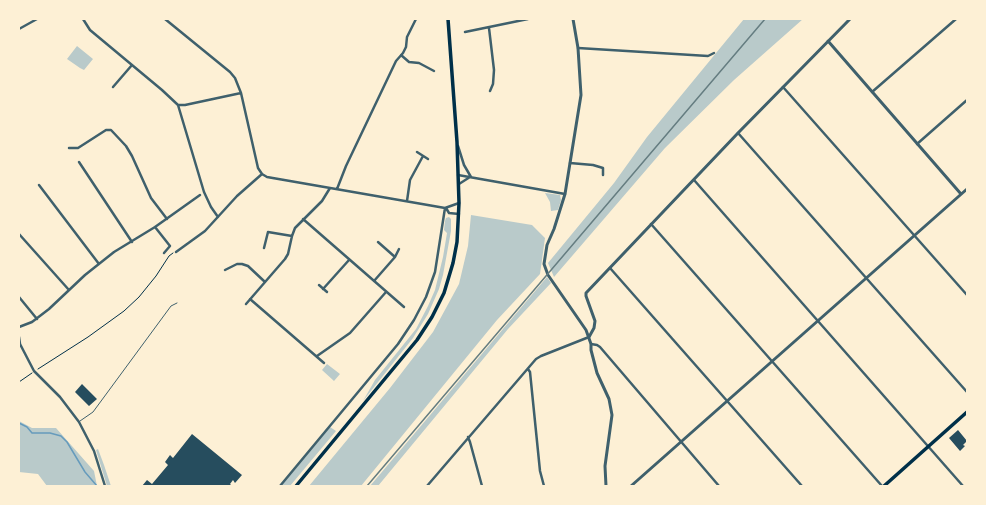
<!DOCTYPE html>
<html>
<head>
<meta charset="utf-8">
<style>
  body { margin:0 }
  #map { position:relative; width:986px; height:505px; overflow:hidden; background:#fdf0d5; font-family:Montserrat,sans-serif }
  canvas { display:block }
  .frame { position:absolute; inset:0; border:20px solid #fdf0d5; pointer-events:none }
</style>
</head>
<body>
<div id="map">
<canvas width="986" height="505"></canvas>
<div class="frame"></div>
</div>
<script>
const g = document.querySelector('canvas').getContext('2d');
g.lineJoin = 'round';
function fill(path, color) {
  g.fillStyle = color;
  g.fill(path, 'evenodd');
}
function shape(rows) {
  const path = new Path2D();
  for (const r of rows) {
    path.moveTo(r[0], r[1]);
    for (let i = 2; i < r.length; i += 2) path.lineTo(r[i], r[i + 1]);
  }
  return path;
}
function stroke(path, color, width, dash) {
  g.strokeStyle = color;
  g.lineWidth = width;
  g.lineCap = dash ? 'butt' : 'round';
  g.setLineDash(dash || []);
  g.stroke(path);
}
fill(shape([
  [744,19,803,19,734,80,665,148,554,277,548,263,614,183,647,137],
  [77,46,93,59,84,70,80,68,67,59],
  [545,193,560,195,561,200,558,210,551,211,550,202],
  [471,215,532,225,545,238,540,274,497,320,361,486,309,486,390,388,433,332,459,284,468,246],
  [449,217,451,219,451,231,443,275,439,289,428,314,413,338,363,401,375,380,416,329,428,306,435,290,443,257,447,233,444,230,445,221,446,218],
  [547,277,551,283,508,329,378,486,370,486],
  [327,364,340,374,334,381,322,370],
  [19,421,32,428,56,428,94,471,97,486,47,486,38,474,19,472],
  [330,427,336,431,290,486,281,486],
  [98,449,104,465,111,486,107,486,96,450]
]), '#b9caca');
stroke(shape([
  [19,423,27,427,32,433,50,433,61,436,67,442,85,472,97,486]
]), '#669bbc', 1.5);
fill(shape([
  [82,384,97,399,89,406,75,392],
  [958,430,967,441,963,445,965,446,960,451,949,438],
  [192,434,242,475,235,483,233,480,230,484,232,486,142,486,147,480,152,484,168,465,165,462,170,455,173,458]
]), '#264d5e');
stroke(shape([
  [38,369,88,337,124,311,139,297,156,276,169,256,173,253],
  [19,382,32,373]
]), '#003049', 1);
stroke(shape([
  [80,421,93,412,171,306,177,303]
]), '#3f606c', 1);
stroke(shape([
  [83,19,90,30,162,90,178,105,185,105,241,93],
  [165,19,230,72,235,78,241,93,258,168,262,174,267,177,445,208,459,203],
  [489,28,494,70,493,84,490,91],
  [19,29,37,19],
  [465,32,528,19],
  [578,48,708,56,714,53],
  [401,55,409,62,419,63,434,71],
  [113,87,132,65],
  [783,87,967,295],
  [872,92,956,19],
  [178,105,204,192,211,207,218,217],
  [738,133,967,392],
  [917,144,967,100],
  [458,146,464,165,471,177],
  [69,148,78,148,106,130,111,130,126,146,132,156,151,198,167,219],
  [417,152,428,159],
  [79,162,132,242],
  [570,163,593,165,603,168,603,175],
  [458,175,565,194],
  [694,180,963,486],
  [459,184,470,177],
  [39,185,99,264],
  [337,189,346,166,396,61,403,53,406,47,407,37,416,19],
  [407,201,410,180,423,156],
  [446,208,449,213,459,214],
  [303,219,404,307],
  [651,224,882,486],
  [155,227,170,246,164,253],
  [19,234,69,290],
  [378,242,395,257],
  [264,248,268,232,292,236],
  [176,252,205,231,237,196,262,174],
  [610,268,802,486],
  [225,270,237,264,242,264,248,266,265,282],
  [374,281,395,257,399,249],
  [319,285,327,292],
  [323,289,349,260],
  [19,297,37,319],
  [250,299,324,363],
  [246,304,285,259,288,254,292,236,295,228,322,201,330,188],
  [19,327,32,322,49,309,85,275,114,252,155,227,200,195],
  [19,337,20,344,34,371,60,397,79,422,94,451,105,486],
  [591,344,597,345,600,347,719,486],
  [317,356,350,333,386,292],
  [528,369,530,372,540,471,544,486],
  [468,437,470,442,482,486],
  [280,486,398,344,414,320,426,297,435,272,445,208],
  [427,486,536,359,541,356,589,337]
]), '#3f606c', 2.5);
stroke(shape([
  [573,19,578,48,581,95,565,194,554,229,547,245,544,264,548,275,586,330,591,344,591,350,597,373,609,399,612,415,605,466,606,486],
  [828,41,961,194],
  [589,337,594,328,595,321,586,296,586,293,738,133,850,19],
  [631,486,967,189]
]), '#3f606c', 3);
stroke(shape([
  [884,486,967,412]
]), '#003049', 3.5);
stroke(shape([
  [296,486,417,340,432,317,444,293,453,263,457,242,459,203,457,142,448,19]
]), '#003049', 3.5);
stroke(shape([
  [367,486,765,19]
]), '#657d81', 1.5);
</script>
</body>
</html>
